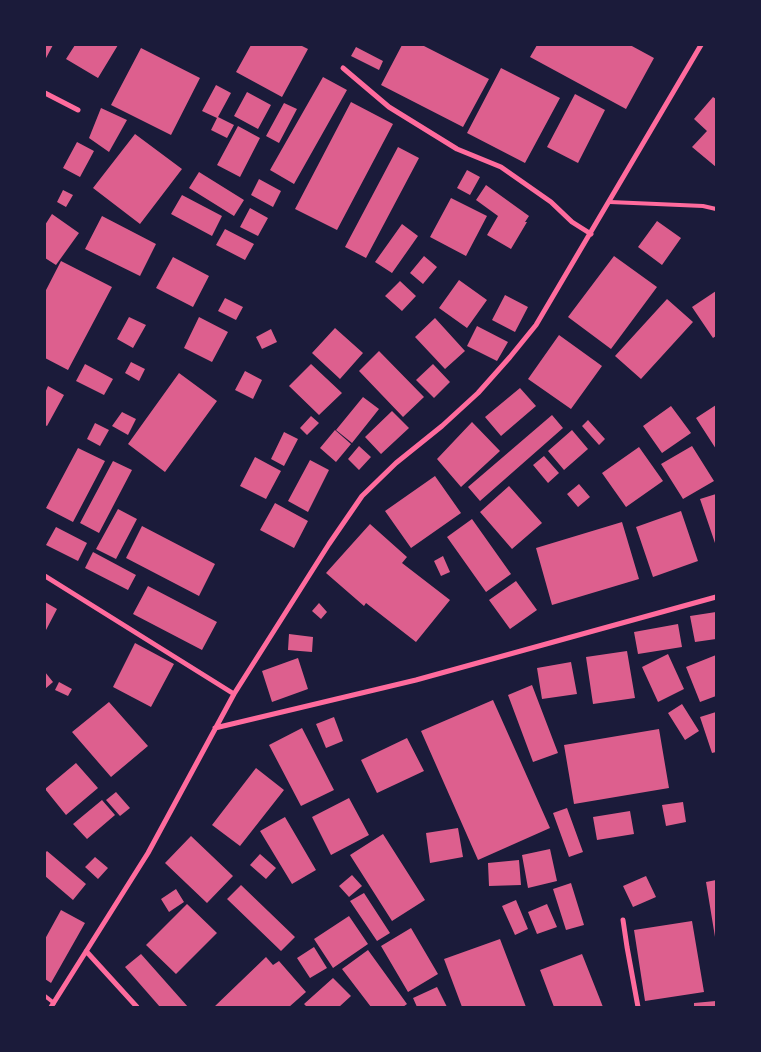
<!DOCTYPE html>
<html>
<head>
<meta charset="utf-8">
<style>
  body { margin:0 }
  #map { position:relative; width:761px; height:1052px; overflow:hidden; background:#1b1b3a; font-family:"Exo 2",sans-serif }
  canvas { display:block }
  .frame { position:absolute; inset:0; border:46px solid #1b1b3a; pointer-events:none }
</style>
</head>
<body>
<div id="map">
<canvas width="761" height="1052"></canvas>
<div class="frame"></div>
</div>
<script>
const g = document.querySelector('canvas').getContext('2d');
g.lineJoin = 'round';
function fill(path, color) {
  g.fillStyle = color;
  g.fill(path, 'evenodd');
}
function shape(rows) {
  const path = new Path2D();
  for (const r of rows) {
    path.moveTo(r[0], r[1]);
    for (let i = 2; i < r.length; i += 2) path.lineTo(r[i], r[i + 1]);
  }
  return path;
}
function stroke(path, color, width, dash) {
  g.strokeStyle = color;
  g.lineWidth = width;
  g.lineCap = dash ? 'butt' : 'round';
  g.setLineDash(dash || []);
  g.stroke(path);
}
fill(shape([
  [45,45,53,45,45,60],
  [75,45,118,45,98,78,66,59],
  [251,45,300,45,308,49,282,97,236,72],
  [402,45,422,45,489,79,463,127,381,85],
  [537,45,630,45,654,58,626,109,530,57],
  [356,47,383,61,379,70,351,56],
  [141,48,200,78,171,135,111,105],
  [501,68,560,98,525,163,467,133],
  [323,77,347,90,294,184,270,170],
  [216,85,231,93,218,117,234,125,227,138,211,130,217,118,202,111],
  [247,92,271,105,258,129,234,116],
  [575,94,605,110,578,163,547,147],
  [713,97,716,99,716,167,692,147,707,131,694,119],
  [351,102,393,124,337,230,295,209],
  [284,103,297,109,279,143,266,136],
  [101,108,127,120,109,152,89,138],
  [238,126,260,138,240,177,217,165],
  [135,134,182,169,140,224,93,188],
  [77,142,94,151,80,177,63,168],
  [398,147,419,158,366,258,345,247],
  [467,170,480,177,470,195,457,188],
  [199,172,244,200,234,216,189,188],
  [259,179,281,191,273,207,251,195],
  [486,185,529,216,525,222,527,222,511,249,487,235,498,216,476,200],
  [63,190,73,195,66,207,57,202],
  [182,195,222,216,212,236,171,214],
  [451,198,487,216,466,256,430,237],
  [250,208,268,218,258,236,240,227],
  [52,214,79,233,56,265,45,258,45,225],
  [102,216,156,244,140,276,85,249],
  [657,221,681,238,662,265,638,247],
  [402,224,418,236,392,273,375,262],
  [225,229,254,244,245,260,216,245],
  [424,256,437,267,423,284,410,273],
  [614,256,657,287,611,349,568,317],
  [173,257,209,276,193,307,156,288],
  [61,261,112,287,68,370,45,358,45,292],
  [459,280,487,300,467,328,439,308],
  [400,281,416,296,402,311,385,296],
  [716,291,716,336,713,338,692,307],
  [505,295,528,307,515,332,492,320],
  [225,298,243,307,236,320,218,311],
  [667,299,693,322,641,379,615,356],
  [129,317,146,325,133,348,117,339],
  [199,317,228,332,212,362,184,348],
  [435,318,465,351,445,369,415,337],
  [477,326,508,342,497,361,467,346],
  [335,328,363,353,340,379,312,353],
  [271,329,277,342,262,349,256,337],
  [559,335,602,366,571,409,528,379],
  [379,351,424,397,403,417,359,371],
  [131,362,145,369,139,381,125,373],
  [85,364,113,379,104,395,76,381],
  [311,364,342,393,319,415,289,386],
  [433,364,450,382,434,398,416,380],
  [245,371,262,380,253,399,235,390],
  [179,373,217,401,165,472,128,444],
  [48,386,64,395,47,426,45,425,45,393],
  [520,388,536,406,501,436,485,417],
  [363,397,379,409,352,443,336,430],
  [716,405,716,449,696,418],
  [671,406,691,433,662,453,643,426],
  [392,411,409,428,381,454,365,437],
  [122,412,136,419,128,435,112,426],
  [552,415,563,428,480,501,468,487],
  [311,416,319,423,307,435,300,428],
  [588,420,605,439,599,445,582,426],
  [472,422,500,451,461,487,437,459],
  [95,423,109,430,100,446,87,439],
  [335,430,351,444,336,462,320,448],
  [572,430,588,449,564,470,548,451],
  [284,432,298,439,284,466,271,459],
  [359,446,371,457,359,470,348,459],
  [692,446,714,481,683,499,661,464],
  [639,447,663,481,626,507,602,473],
  [78,448,105,461,73,522,46,508],
  [544,456,559,473,548,483,533,465],
  [255,457,281,471,266,499,240,486],
  [310,460,329,470,308,512,288,501],
  [113,461,132,470,99,533,80,523],
  [435,476,461,513,411,548,385,511],
  [579,484,590,497,578,507,567,494],
  [509,486,542,523,512,549,480,512],
  [716,494,716,546,700,499],
  [275,503,308,521,294,548,260,530],
  [118,509,137,519,116,559,96,549],
  [681,511,698,561,653,577,636,527],
  [472,519,511,574,486,592,447,537],
  [622,522,639,579,552,605,536,548],
  [370,524,407,557,402,563,450,600,416,642,366,603,364,606,326,573],
  [142,526,215,564,199,596,126,558],
  [56,527,87,543,78,561,46,545],
  [93,552,136,575,128,590,85,568],
  [443,556,450,572,441,576,434,561],
  [516,581,537,610,510,629,489,600],
  [148,586,217,622,202,650,133,614],
  [45,602,57,609,45,632],
  [319,603,327,612,321,619,312,611],
  [716,612,716,639,695,642,690,616],
  [678,624,682,647,638,654,634,632],
  [289,634,313,637,312,652,288,650],
  [135,643,174,664,151,707,113,687],
  [627,651,635,698,593,704,586,657],
  [668,654,684,689,658,702,642,667],
  [716,655,716,696,700,702,686,667],
  [298,658,308,689,272,702,262,671],
  [571,662,577,694,542,699,537,668],
  [45,672,53,682,45,689],
  [59,682,72,689,68,696,55,690],
  [532,685,558,753,533,762,508,695],
  [493,700,550,828,478,860,421,731],
  [109,702,148,746,111,777,72,732],
  [682,704,699,731,685,740,668,713],
  [716,712,716,752,712,753,700,717],
  [334,717,343,741,326,748,316,724],
  [302,728,334,790,301,806,269,745],
  [659,729,669,788,574,804,564,745],
  [407,738,424,771,377,793,361,760],
  [76,763,98,788,66,815,45,789],
  [256,768,284,790,240,846,212,825],
  [116,792,130,808,120,816,106,800],
  [349,798,369,835,331,855,312,817],
  [102,800,115,815,87,839,73,824],
  [683,802,686,822,666,826,662,805],
  [567,808,583,852,569,857,553,813],
  [630,811,634,834,597,840,593,817],
  [285,817,316,870,292,884,260,831],
  [458,828,463,857,430,863,426,833],
  [383,834,425,900,392,921,350,855],
  [191,836,233,876,207,903,165,863],
  [550,849,557,881,528,888,522,855],
  [47,851,86,884,73,900,45,876,45,853],
  [260,854,276,868,266,879,250,865],
  [95,857,108,868,98,879,85,867],
  [519,860,521,885,489,886,488,863],
  [352,875,362,886,349,897,339,886],
  [646,876,656,897,633,907,623,886],
  [716,880,716,937,715,937,706,882],
  [571,883,584,925,566,930,553,889],
  [241,885,295,937,281,951,227,899],
  [176,889,184,902,169,912,161,899],
  [364,893,390,933,377,941,350,901],
  [516,900,528,929,515,935,502,906],
  [187,904,217,933,176,974,146,945],
  [547,904,557,927,537,934,528,912],
  [61,910,85,923,51,983,45,979,45,939],
  [349,916,368,944,333,968,314,939],
  [692,921,704,992,645,1001,634,930],
  [411,928,438,974,408,992,381,946],
  [500,939,526,1007,462,1007,444,959],
  [314,947,327,968,310,978,297,958],
  [368,950,407,1004,403,1007,371,1007,342,969],
  [141,954,188,1007,160,1007,125,967],
  [582,954,603,1007,554,1007,540,970],
  [266,957,273,965,279,961,306,992,289,1007,214,1007],
  [333,978,351,996,339,1007,307,1007,304,1004],
  [437,987,447,1007,417,1007,413,998],
  [716,1001,716,1007,694,1007,694,1003]
]), '#dd5f8e');
stroke(shape([
  [610,202,703,206,716,209],
  [45,996,54,1003]
]), '#ff6b9d', 4);
stroke(shape([
  [343,68,389,107,457,149,501,167,551,202,572,222,591,234],
  [45,93,78,110],
  [45,576,234,694],
  [215,728,416,680,716,597],
  [623,920,627,947,638,1007],
  [86,951,137,1007],
  [51,1007,148,853,234,694,329,544,362,496,396,463,442,426,478,393,510,357,536,325,701,45]
]), '#ff6b9d', 5);
</script>
</body>
</html>
